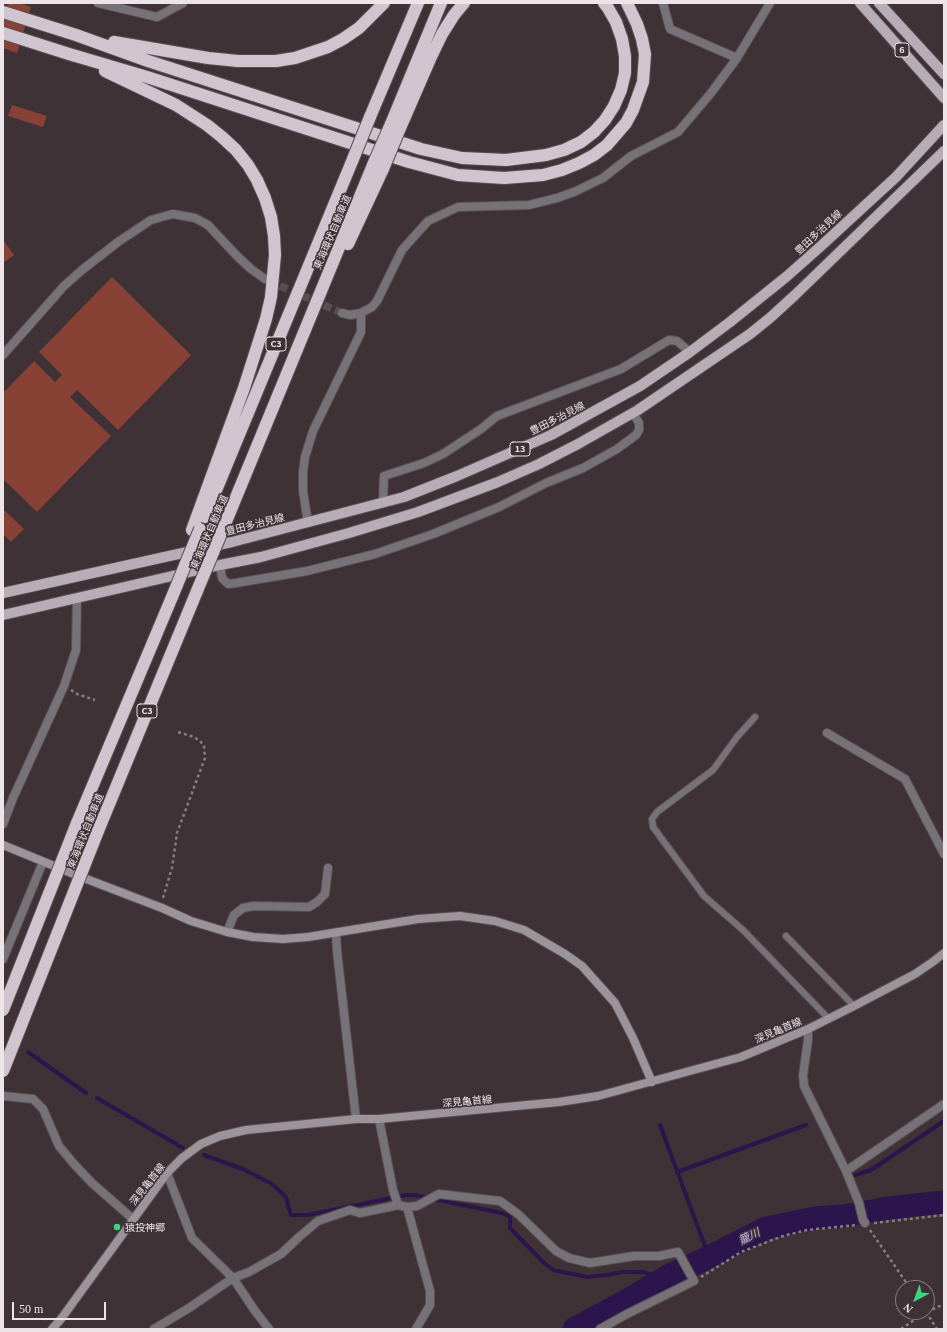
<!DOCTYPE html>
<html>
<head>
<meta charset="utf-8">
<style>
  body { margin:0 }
  #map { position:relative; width:947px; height:1332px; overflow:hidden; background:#3f3236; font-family:Georgia,serif }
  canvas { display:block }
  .frame { position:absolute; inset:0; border:4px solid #ece4e6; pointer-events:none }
  .north { position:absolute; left:895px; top:1280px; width:40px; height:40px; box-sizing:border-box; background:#3f3236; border:1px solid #84797c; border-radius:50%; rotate:221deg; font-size:11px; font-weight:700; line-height:16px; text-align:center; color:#ece4e6 }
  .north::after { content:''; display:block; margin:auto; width:14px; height:18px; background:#3bd77e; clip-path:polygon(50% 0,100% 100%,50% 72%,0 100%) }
  .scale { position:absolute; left:12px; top:1302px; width:94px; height:18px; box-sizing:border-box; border:2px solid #ece4e6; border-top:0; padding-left:5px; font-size:12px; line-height:14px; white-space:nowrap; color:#ece4e6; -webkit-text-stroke:3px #3f3236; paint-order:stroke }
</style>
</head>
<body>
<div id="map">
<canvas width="947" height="1332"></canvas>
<div class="frame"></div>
<div class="north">N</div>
<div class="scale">50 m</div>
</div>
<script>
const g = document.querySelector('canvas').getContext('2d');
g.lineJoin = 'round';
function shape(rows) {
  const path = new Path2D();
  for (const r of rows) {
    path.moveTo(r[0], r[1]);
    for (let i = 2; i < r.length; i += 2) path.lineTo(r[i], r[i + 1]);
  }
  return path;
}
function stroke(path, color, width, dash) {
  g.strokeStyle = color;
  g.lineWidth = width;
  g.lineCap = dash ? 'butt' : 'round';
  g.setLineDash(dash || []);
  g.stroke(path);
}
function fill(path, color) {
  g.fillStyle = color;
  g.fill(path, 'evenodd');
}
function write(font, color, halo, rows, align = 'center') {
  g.font = font + ' Georgia,"Noto Sans JP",serif';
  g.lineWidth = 3;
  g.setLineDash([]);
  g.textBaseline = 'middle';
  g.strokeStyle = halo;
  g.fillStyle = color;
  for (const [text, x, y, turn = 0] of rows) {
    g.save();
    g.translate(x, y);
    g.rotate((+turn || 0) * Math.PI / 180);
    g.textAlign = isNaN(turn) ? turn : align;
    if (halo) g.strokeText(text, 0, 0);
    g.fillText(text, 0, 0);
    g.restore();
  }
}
stroke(shape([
  [28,1052,86,1093],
  [97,1098,183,1148],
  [660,1125,709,1257],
  [204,1155,245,1170,272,1184,286,1197,291,1215,308,1215,406,1195,414,1195,502,1213,510,1217,510,1228,543,1262,553,1270,587,1277,607,1275,623,1272,644,1272,662,1279],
  [677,1172,806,1125],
  [855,1175,871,1170,944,1121]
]), '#2c144d', 4);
stroke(shape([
  [574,1329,626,1301,668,1276,709,1257,766,1228,815,1218,843,1216,888,1208,944,1202]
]), '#2c144d', 23);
fill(shape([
  [8,3,19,3,31,7,17,53,3,48,3,19],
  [12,105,47,116,43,127,8,116],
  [3,240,14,255,3,263],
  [112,277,191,355,118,430,77,390,70,397,111,436,37,512,3,479,3,393,34,361,55,382,62,375,39,352],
  [3,509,24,529,11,542,3,534]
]), '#884135');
stroke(shape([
  [269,281,342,313]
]), '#594d50', 8, [8, 4]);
const lane = shape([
  [755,717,737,737,713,770,657,812,652,819,653,827,704,896,743,930,828,1018],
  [786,936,854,1006]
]);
const street = shape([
  [98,3,157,17,183,3],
  [663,3,670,29,737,58],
  [342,313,350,315,361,313,372,307,377,301,402,250,428,221,458,207,529,205,557,198,574,192,603,178,631,156,678,132,711,93,737,58,770,3],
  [3,355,64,286,82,270,118,242,151,220,165,216,173,214,195,218,208,225,237,256,251,269,265,279],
  [383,502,384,476,424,463,443,454,481,429,497,416,621,369,669,340,677,341,690,352],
  [308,523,303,491,303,472,305,457,313,431,361,332,361,313],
  [220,565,222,578,228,584,236,583,307,571,375,554,433,534,499,507,546,483,583,468,617,449,636,435,639,430,639,423,633,413],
  [827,733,905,779,944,854],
  [3,824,13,798,64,686,76,650,77,598],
  [227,932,234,915,243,908,253,906,309,907,317,902,325,894,328,868],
  [336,933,337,951,356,1119],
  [3,959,43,862],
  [808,1029,808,1040,803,1075,804,1086,846,1171,859,1203,863,1220,865,1223],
  [3,1096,33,1099,43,1109,59,1146,74,1164,92,1183,133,1219],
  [379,1119,393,1190,398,1205],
  [846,1171,944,1104],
  [167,1173,192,1238,233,1278,255,1311,269,1329],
  [407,1207,430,1291,430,1305,416,1329],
  [154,1329,189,1308,233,1278,249,1272,281,1254,299,1237,318,1221,350,1210,360,1213,398,1205,407,1207,417,1206,439,1194,500,1201,518,1214,556,1251,569,1258,590,1263,634,1256,659,1256,678,1252,694,1281,627,1314,600,1329]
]);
const secondary = shape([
  [3,845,76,875,162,908,191,921,227,932,253,937,283,939,308,937,418,919,460,916,495,921,524,930,565,954,582,966,615,1003,633,1038,652,1082],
  [52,1329,61,1319,167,1173,182,1158,201,1144,220,1136,246,1130,356,1119,379,1119,559,1102,598,1096,741,1057,808,1029,854,1006,915,974,934,961,944,953]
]);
const primary = shape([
  [860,3,944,98],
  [879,3,944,74],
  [3,593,232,542,404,497,457,476,551,435,640,386,690,352,730,322,786,277,821,246,896,177,944,125],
  [3,615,220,565,261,557,349,533,418,512,498,482,539,464,578,444,638,410,750,334,771,317,795,295,944,151]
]);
const highway = shape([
  [3,12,76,35,148,61,421,149,462,158,506,160,546,155,564,150,581,142,594,132,605,120,614,106,621,90,625,73,625,56,622,39,616,22,608,8,604,3],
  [3,33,69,54,147,77,409,162,458,175,504,178,543,175,562,170,579,163,594,155,607,145,626,123,633,110,643,82,645,54,642,39,637,24,627,3],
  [114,42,208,58,238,61,276,61,295,58,328,47,343,39,359,28,384,3],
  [105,71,176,105,207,125,222,137,236,150,248,165,257,180,265,198,271,217,274,236,275,255,271,297,266,319,244,388,192,530],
  [370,117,418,3],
  [391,124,441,3],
  [400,128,430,59,442,34,454,15,464,3],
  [348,244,383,169],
  [205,517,353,159],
  [225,524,373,165],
  [77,823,172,597],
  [98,831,197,591]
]);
stroke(lane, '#5b4e52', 8);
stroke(street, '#5b4e52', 10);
stroke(secondary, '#5b4e52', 10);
stroke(primary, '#5b4e52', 12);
stroke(highway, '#5b4e52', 14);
stroke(shape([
  [71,690,77,694,95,700],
  [163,898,172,868,177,833,205,758,204,746,200,741,194,737,178,732],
  [874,1223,944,1215],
  [870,1230,910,1288],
  [701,1277,741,1252,783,1236,807,1230,856,1225],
  [926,1312,937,1329],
  [927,1312,944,1304],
  [901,1329,926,1312]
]), '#877d80', 2.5, [3, 3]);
stroke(lane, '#777277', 6);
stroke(street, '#777277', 8);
stroke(secondary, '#9b949a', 8);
stroke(primary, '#b7adb6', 10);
stroke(highway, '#d0c5cf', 12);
const highwayBridge = shape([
  [353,159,370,117],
  [373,165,391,124],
  [383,169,400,128],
  [197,591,225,524],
  [172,597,200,529],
  [3,1010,77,823],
  [3,1071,98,831]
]);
stroke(highwayBridge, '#5b4e52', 14, []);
stroke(highwayBridge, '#d0c5cf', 12);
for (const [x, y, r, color] of [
  [117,1227,4,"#3bd77e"]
]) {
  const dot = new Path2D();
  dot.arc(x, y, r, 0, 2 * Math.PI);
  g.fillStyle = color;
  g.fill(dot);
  stroke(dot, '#3f3236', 1.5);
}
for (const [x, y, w] of [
  [902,50,14],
  [276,344,20],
  [520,449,20],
  [147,711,20]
]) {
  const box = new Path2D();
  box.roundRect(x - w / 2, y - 7, w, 14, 3);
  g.fillStyle = '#3f3236';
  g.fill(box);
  stroke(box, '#ece4e6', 1);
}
write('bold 9px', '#ece4e6', null, [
  ["6",902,50],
  ["C3",276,344],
  ["13",520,449],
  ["C3",147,711]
]);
write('10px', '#ece4e6', '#3f3236', [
  ["東海環状自動車道",332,232,-67],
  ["豊田多治見線",818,232,-43],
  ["豊田多治見線",557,418,-27],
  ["豊田多治見線",255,524,-14],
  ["東海環状自動車道",209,532,-67],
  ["東海環状自動車道",85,831,-68],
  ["深見亀首線",778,1030,-23],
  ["深見亀首線",467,1101,-5],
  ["深見亀首線",147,1184,-52]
]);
write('10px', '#ece4e6', '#3f3236', [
  ["猿投神郷",125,1227]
], 'left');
write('italic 11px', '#cbb3fd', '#3f3236', [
  ["籠川",749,1236,-26]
]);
</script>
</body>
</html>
